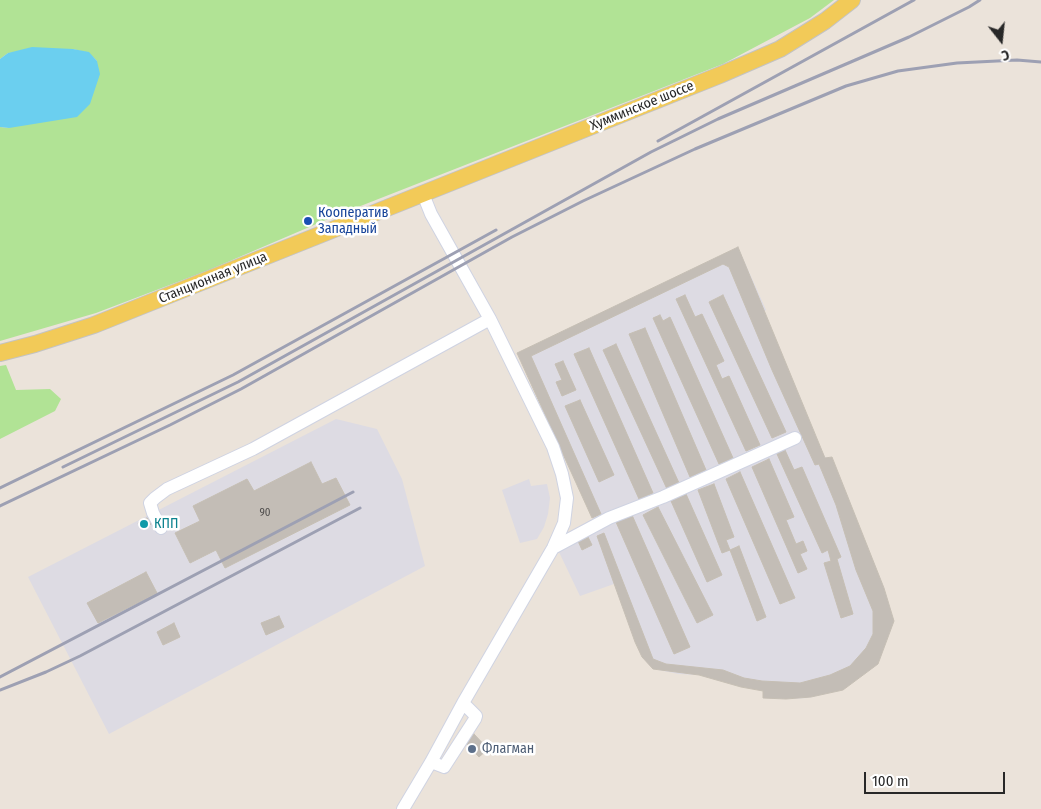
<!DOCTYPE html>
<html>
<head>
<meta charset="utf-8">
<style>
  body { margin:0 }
  #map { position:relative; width:1041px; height:809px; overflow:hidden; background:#ebe3da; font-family:"Fira Sans Condensed",sans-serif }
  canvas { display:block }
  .north { position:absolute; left:976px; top:15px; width:50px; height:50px; -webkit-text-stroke:4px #fff; paint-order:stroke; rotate:164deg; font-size:14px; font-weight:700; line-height:20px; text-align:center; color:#282828 }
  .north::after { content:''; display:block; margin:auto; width:18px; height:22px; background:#282828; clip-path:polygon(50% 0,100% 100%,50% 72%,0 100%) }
  .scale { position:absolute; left:864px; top:772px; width:141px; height:22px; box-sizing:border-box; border:2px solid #282828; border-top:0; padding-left:6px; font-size:15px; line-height:18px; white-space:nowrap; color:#282828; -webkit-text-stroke:4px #fff; paint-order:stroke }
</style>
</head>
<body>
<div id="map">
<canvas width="1041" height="809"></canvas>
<div class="north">С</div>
<div class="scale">100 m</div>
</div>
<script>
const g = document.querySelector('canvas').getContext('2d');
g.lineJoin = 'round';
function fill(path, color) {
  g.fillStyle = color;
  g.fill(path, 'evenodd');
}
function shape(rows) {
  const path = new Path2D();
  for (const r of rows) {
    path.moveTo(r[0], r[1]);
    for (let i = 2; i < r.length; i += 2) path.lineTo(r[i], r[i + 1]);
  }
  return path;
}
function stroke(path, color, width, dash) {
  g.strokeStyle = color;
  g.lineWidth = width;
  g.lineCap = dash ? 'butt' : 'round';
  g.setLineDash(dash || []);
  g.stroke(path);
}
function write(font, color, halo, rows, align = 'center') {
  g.font = font + ' "Fira Sans Condensed",sans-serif';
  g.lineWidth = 5;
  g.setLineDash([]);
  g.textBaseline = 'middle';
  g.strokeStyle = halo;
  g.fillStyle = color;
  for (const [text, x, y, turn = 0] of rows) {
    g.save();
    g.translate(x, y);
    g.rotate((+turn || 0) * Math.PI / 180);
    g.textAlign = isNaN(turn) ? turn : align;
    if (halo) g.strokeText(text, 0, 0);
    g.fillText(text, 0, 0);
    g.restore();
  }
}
fill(shape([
  [738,247,766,310,761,314,825,457,832,458,884,588,894,621,878,664,843,690,808,698,786,699,763,698,763,691,699,675,679,674,653,669,642,657,635,642,614,584,580,596,558,550,598,529,517,353],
  [336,419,377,429,402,479,425,566,109,734,28,577],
  [529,479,531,486,547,484,550,498,548,514,544,527,537,539,520,543,502,490]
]), '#dddbe3');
fill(shape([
  [0,0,834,0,810,18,723,64,335,216,209,270,96,313,0,341,0,127,9,128,97,61,89,53,73,49,8,53,0,59],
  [6,365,16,390,50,389,61,399,55,411,0,439,0,366]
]), '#b1e395');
fill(shape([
  [32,47,73,49,89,52,97,61,100,74,90,104,77,117,9,128,0,127,0,59,8,53]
]), '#6bcfef');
const building = shape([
  [738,247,825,458,832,457,884,588,894,621,878,664,843,690,811,697,786,699,763,698,763,691,741,687,699,675,653,669,642,657,635,642,597,536,604,533,653,659,666,664,723,670,744,678,762,681,800,683,830,675,850,666,866,648,873,634,873,611,856,570,836,505,819,464,815,465,772,370,729,267,723,264,531,356,601,514,592,518,517,353,738,247],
  [685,295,695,317,702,314,724,361,716,365,722,379,729,376,760,445,746,451,676,299,685,295],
  [723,295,786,432,772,438,709,302,723,295],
  [660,315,663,321,670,317,733,458,719,464,653,318,660,315],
  [645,328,706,470,690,477,629,334,645,328],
  [616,344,679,483,667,489,603,350,616,344],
  [589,348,653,493,639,499,574,354,589,348],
  [563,361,576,390,562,396,556,382,562,380,555,364,563,361],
  [580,400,614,475,599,482,565,406,580,400],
  [785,450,794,470,802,467,841,557,837,559,853,614,841,618,824,563,831,561,828,550,822,553,777,454,785,450],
  [769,459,794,517,786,520,796,544,803,541,807,551,800,554,807,569,798,573,752,467,769,459],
  [311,462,322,484,336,478,350,505,225,568,216,550,190,563,175,533,200,521,193,506,247,479,254,491,311,462],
  [740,472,795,598,780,604,726,479,740,472],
  [714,484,734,537,726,540,730,550,722,553,698,490,714,484],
  [686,494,722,575,707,582,671,501,686,494],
  [658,507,713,615,697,623,643,515,658,507],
  [632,515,690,647,674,654,616,522,632,515],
  [147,518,151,524,142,529,138,523,147,518],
  [588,537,592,545,582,550,578,541,588,537],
  [739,546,766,617,757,621,730,550,739,546],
  [146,572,157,593,98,623,87,603,146,572],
  [279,616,284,627,266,635,261,623,279,616],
  [174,623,180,637,163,645,157,632,174,623],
  [474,734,488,749,479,757,465,742,474,734]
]);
fill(building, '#c3bdb6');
stroke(building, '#c6bfb4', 1);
const minor = shape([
  [161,528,153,513,150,503,155,498,167,489,253,449,490,319],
  [553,548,609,518,663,497,795,438],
  [431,762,444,767,475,719,476,716,463,703],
  [403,809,431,762,463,703,553,548,564,523,567,498,562,474,553,447,490,319,431,214,423,194]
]);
const major = shape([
  [0,353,35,344,94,325,720,75,780,49,825,21,852,0]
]);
stroke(minor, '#cfd3e2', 14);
stroke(major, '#c3c3c3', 18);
stroke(minor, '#fff', 12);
stroke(major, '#f2ca58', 16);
stroke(shape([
  [658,141,914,0],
  [63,467,238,382,651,152,718,119,909,37,969,7,980,0],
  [0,488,233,375,496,230],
  [0,506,170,425,241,389,512,237,583,201,695,149,846,86,898,71,957,63,1017,60,1041,62],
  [0,677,353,492],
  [0,690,46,672,80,656,360,508]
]), '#9da0b3', 3);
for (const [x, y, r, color] of [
  [308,221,5,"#1a4fb4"],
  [144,524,5,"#0f9aa8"],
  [472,749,5,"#5c6f8a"]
]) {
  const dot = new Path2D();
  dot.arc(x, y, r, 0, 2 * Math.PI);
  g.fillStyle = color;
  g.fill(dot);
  stroke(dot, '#fff', 2);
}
write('11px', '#4f4d4c', null, [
  ["90",265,513]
]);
write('14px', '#282828', '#fff', [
  ["Хумминское шоссе",642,106,-22],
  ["Станционная улица",213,278,-22]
]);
write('14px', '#164399', '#fff', [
  ["Кооператив",318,213],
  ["Западный",318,229]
], 'left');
write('14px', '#0d838f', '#fff', [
  ["КПП",154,524]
], 'left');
write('14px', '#4e5e75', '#fff', [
  ["Флагман",482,749]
], 'left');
</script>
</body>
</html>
